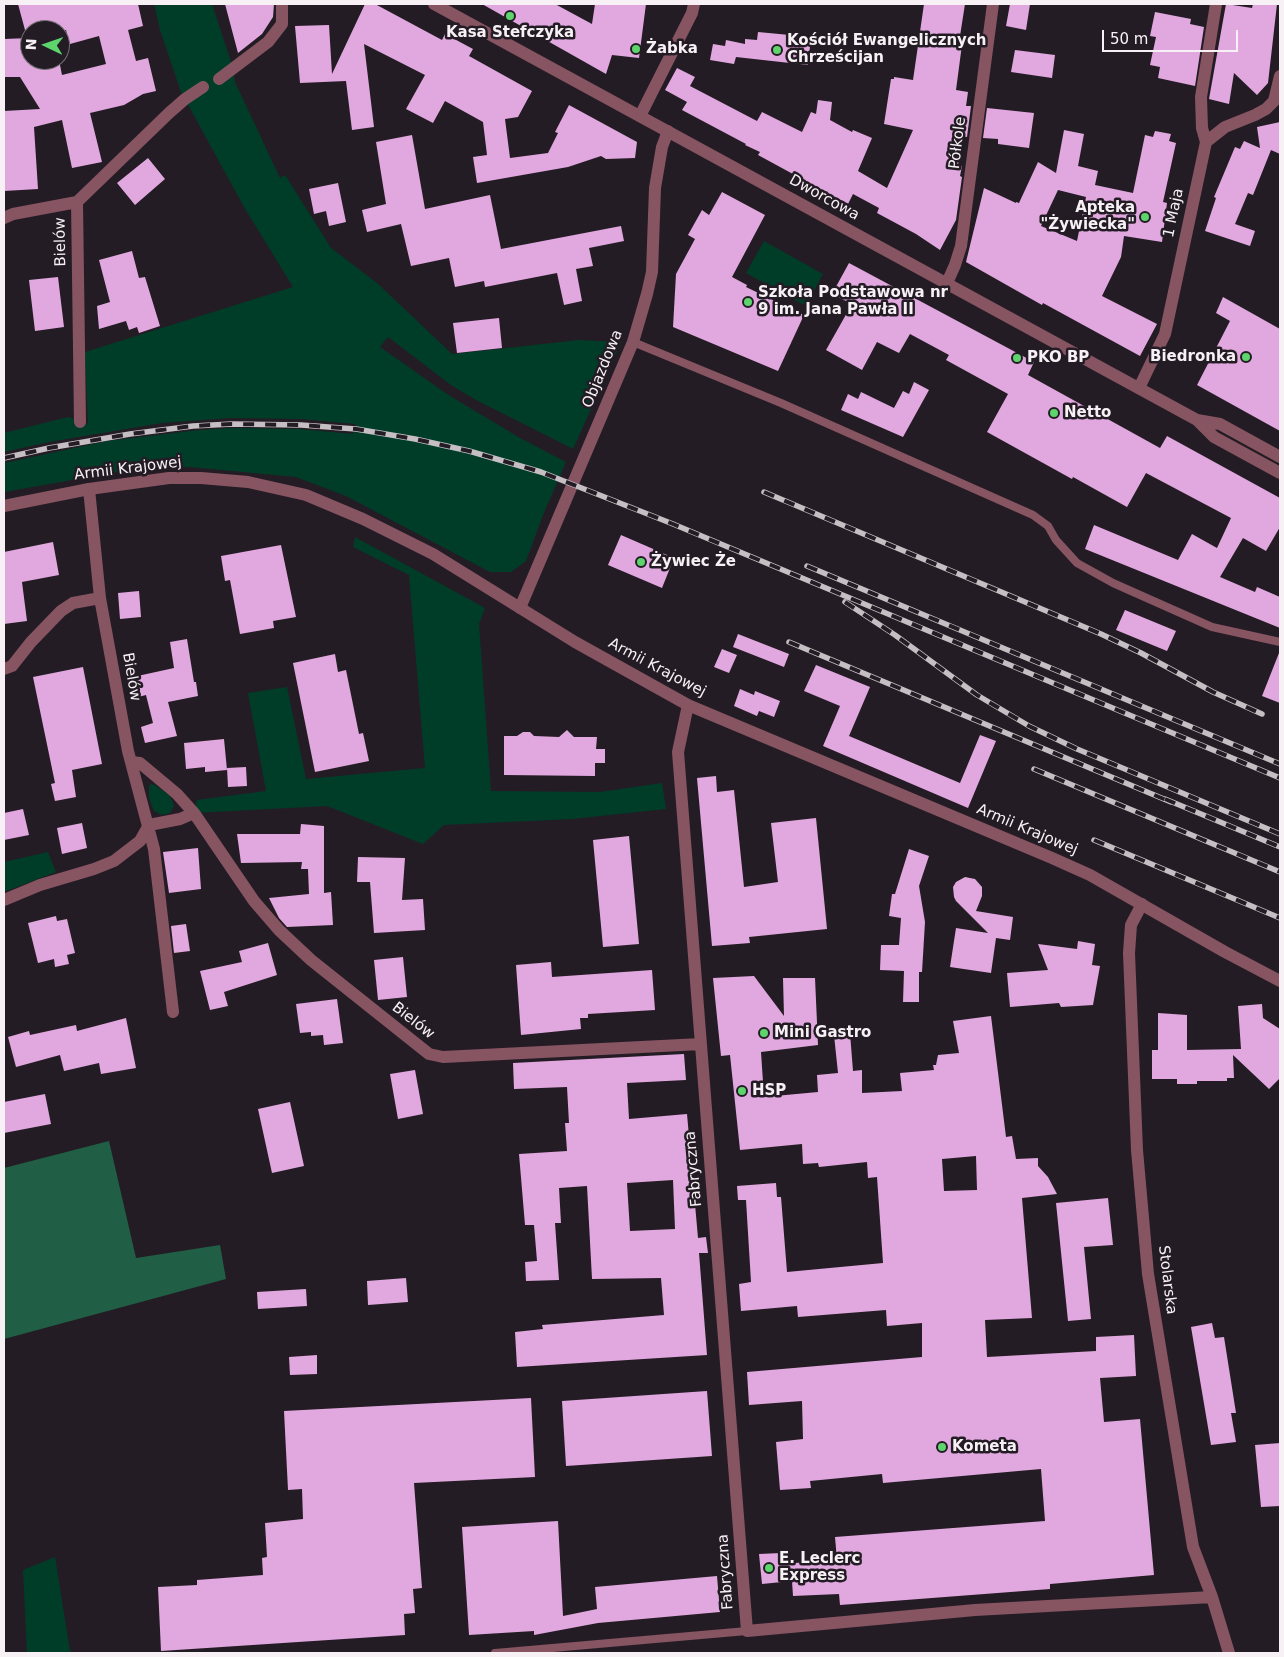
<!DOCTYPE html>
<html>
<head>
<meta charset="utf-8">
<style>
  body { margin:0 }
  #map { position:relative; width:1284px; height:1657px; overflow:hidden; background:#241c24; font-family:"DejaVu Sans",sans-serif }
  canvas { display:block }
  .frame { position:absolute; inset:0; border:5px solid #f7f1f6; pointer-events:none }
  .north { position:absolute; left:20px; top:20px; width:50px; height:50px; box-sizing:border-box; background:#241c24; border:1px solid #787178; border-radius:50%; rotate:273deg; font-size:14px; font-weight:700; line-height:20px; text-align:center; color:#f7f1f6 }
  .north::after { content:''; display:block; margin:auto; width:18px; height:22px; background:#5dd56c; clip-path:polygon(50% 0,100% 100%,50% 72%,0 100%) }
  .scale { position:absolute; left:1102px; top:30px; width:136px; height:22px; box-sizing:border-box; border:2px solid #f7f1f6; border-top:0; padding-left:6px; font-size:15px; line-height:18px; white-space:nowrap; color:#f7f1f6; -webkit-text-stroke:4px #241c24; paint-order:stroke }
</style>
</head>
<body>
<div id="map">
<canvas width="1284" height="1657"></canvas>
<div class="frame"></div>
<div class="north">N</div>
<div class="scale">50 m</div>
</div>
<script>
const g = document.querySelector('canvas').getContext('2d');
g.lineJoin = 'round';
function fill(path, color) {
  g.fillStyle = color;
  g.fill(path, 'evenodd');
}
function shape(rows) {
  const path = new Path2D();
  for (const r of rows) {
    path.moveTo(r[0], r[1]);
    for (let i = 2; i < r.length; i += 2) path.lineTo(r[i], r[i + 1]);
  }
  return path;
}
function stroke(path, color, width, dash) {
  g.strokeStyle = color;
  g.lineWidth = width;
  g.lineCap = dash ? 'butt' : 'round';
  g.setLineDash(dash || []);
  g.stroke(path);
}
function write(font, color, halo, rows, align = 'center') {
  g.font = font + ' "DejaVu Sans",sans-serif';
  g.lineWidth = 5;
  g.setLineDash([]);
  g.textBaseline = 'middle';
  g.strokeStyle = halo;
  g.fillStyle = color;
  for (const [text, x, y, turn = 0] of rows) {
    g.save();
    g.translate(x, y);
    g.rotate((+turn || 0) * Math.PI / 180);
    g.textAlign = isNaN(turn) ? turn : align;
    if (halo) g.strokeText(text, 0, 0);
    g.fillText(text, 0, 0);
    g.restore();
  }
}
fill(shape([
  [154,4,212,4,233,68,235,82,280,178,285,175,331,248,377,283,452,354,579,340,621,342,573,449,476,400,451,385,388,337,380,347,450,396,520,438,566,462,543,515,526,561,511,572,490,572,346,496,296,477,189,467,129,470,4,492,4,463,107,441,199,430,231,428,299,429,353,434,356,424,302,419,231,418,162,423,49,442,4,452,4,433,68,417,88,424,85,352,293,287,244,207,181,92,160,30],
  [764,241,823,274,806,306,746,273],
  [355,537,485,608,479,624,491,791,600,792,662,783,666,809,572,819,444,825,423,844,327,806,194,813,197,800,266,791,248,693,287,687,306,779,425,768,409,575,353,547],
  [151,784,155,785,170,796,174,806,170,813,162,815,154,811,149,798,149,786],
  [48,852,56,872,4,892,4,862],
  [55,1557,70,1651,74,1653,27,1653,23,1570]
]), '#003d28');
fill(shape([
  [109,1141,136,1258,220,1245,226,1279,4,1339,4,1168]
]), '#205f45');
fill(shape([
  [18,4,138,4,143,26,128,30,136,61,148,58,156,91,143,94,124,105,90,113,102,162,72,168,62,120,34,127,38,189,4,191,4,111,40,109,20,77,4,77,4,39,30,38,30,60,59,60,62,75,106,64,99,36,70,44,66,30,25,30],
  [225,4,274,4,273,17,262,34,238,53],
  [365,4,375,4,442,40,445,34,473,49,469,56,532,91,518,117,505,119,510,158,548,153,558,133,555,132,569,105,637,142,635,158,606,159,601,156,568,167,477,183,473,157,487,155,483,122,445,101,433,123,406,109,425,75,364,44,374,127,352,130,346,81,300,83,295,26,329,25,332,74],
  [482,4,555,4,592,24,595,4,646,4,639,58,612,55,606,74],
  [924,4,965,4,960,36,963,37,956,90,968,92,966,106,971,106,967,137,962,136,958,165,962,166,960,176,962,177,956,220,940,250,916,234,877,213,879,208,853,194,848,204,758,155,760,152,745,145,746,144,682,110,687,102,665,90,677,68,695,77,690,86,757,121,762,112,802,132,811,112,816,114,818,100,832,102,830,120,852,132,853,130,872,138,858,171,887,188,913,130,884,124,891,79,894,79,894,77,913,80],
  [1010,4,1030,4,1026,30,1006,26],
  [1226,4,1252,8,1253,4,1277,4,1268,83,1257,95,1234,73,1229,104,1209,99],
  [1155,12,1191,19,1190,24,1204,27,1195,86,1158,78,1160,67,1150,65,1156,37,1150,36],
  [758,32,811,37,808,65,736,57,734,64,710,60,713,44,725,46,726,40,745,44,745,39,757,40],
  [1015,50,1055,55,1052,78,1011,72],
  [987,108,1034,113,1029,148,998,144,998,139,983,138],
  [1280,122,1280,154,1271,150,1253,195,1248,193,1235,224,1255,231,1250,246,1205,231,1216,198,1214,197,1235,147,1240,149,1244,141,1260,148,1257,127],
  [1064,130,1084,134,1078,166,1098,171,1095,185,1133,193,1145,135,1153,137,1155,131,1171,134,1169,141,1176,143,1163,202,1167,203,1162,242,1124,236,1121,257,1102,296,1157,324,1140,356,1043,303,1042,305,966,262,984,188,1016,203,1016,202,1019,203,1038,162,1056,173],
  [1058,190,1086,197,1077,241,1041,226],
  [412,135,425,209,490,195,501,249,621,226,624,241,589,248,593,266,576,269,582,301,564,305,557,273,485,287,484,281,455,287,449,258,411,266,401,224,367,232,362,210,386,204,376,142],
  [148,158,165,179,135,205,117,183],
  [338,183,346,222,329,226,326,211,314,214,309,189],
  [722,192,765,215,732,277,747,285,746,287,804,315,778,371,673,327,676,274,695,239,688,235,702,210,709,215],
  [132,251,139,278,145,277,160,326,139,333,137,327,129,330,126,321,99,329,97,306,110,302,99,260],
  [849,263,1034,362,1028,375,1160,448,1167,436,1280,498,1280,527,1266,551,1243,538,1220,577,1255,592,1257,587,1280,597,1280,628,1085,549,1094,525,1178,560,1192,534,1217,548,1231,518,1146,473,1127,507,1073,477,1072,479,987,432,1008,394,946,360,949,355,910,334,899,353,877,342,862,370,826,350,852,304,832,294],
  [58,277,64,327,35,331,29,280],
  [1223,297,1280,329,1280,431,1197,385,1230,321,1216,313],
  [499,318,502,348,457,353,453,323],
  [914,382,929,390,903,437,841,410,848,394,858,399,861,392,894,408,903,391,909,394],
  [621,535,674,558,662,588,608,565],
  [53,542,59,575,22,582,27,621,4,624,4,552],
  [281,545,296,617,273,621,274,628,240,634,230,580,225,581,221,556],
  [139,591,141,617,120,619,118,593],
  [1125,610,1176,631,1167,651,1116,630],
  [738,634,789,654,784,667,733,647],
  [187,639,194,682,196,682,198,696,168,702,177,736,145,743,141,727,153,723,146,695,138,697,133,677,174,668,170,642],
  [722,649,737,655,729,673,714,667],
  [1279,653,1280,653,1280,703,1262,696],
  [335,654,338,672,346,670,359,734,363,733,369,761,315,772,293,663],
  [816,665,870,687,849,736,960,783,980,735,996,741,968,808,823,746,840,706,804,691],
  [83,667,102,764,72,770,76,797,55,801,51,784,55,783,33,677],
  [740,689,754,695,755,691,780,701,774,717,759,711,757,716,734,706],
  [567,730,574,737,597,737,596,749,605,749,605,763,595,763,595,776,504,775,504,736,517,736,523,732,530,732,534,736,559,737],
  [224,739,227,770,205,772,205,767,186,769,184,743],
  [246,767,247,786,228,787,227,768],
  [716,776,717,792,734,790,744,887,778,882,771,823,816,818,827,929,749,937,750,943,712,946,697,778],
  [23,809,29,835,4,840,4,813],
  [82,823,87,848,62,854,57,828],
  [301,824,324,826,324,893,331,892,333,925,287,927,279,918,269,898,309,894,308,869,301,869,302,862,241,863,237,834,300,834],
  [629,836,639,944,603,947,593,840],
  [198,848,201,889,169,893,163,852],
  [909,849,929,856,919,886,925,922,922,972,919,972,919,1002,903,1002,904,971,880,970,881,945,899,945,901,918,889,916,892,894,895,894],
  [358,857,405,858,402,900,423,899,425,930,374,933,370,882,357,882],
  [965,877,975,879,982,887,982,896,976,911,1013,917,1010,940,996,938,991,973,950,967,956,928,988,933,956,901,954,897,953,887,956,882],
  [56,916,57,921,67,919,75,953,67,955,69,964,55,967,54,959,38,963,28,923],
  [186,924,190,951,174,953,171,926],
  [1078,941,1095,944,1092,965,1100,966,1093,1005,1061,1007,1059,1003,1010,1007,1007,973,1048,970,1038,944,1077,949],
  [268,943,277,975,224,992,228,1006,210,1010,200,971,242,962,239,951],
  [403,957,407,997,378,1000,374,960],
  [551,962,552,977,652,970,655,1010,588,1014,588,1018,580,1018,581,1029,521,1035,516,965],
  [754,976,784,1016,783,978,815,978,818,1045,761,1052,764,1097,818,1092,817,1075,838,1073,834,1035,850,1033,853,1071,862,1070,862,1093,902,1091,900,1073,934,1070,933,1065,936,1065,938,1055,959,1053,953,1021,991,1016,1006,1137,1012,1136,1016,1159,1038,1158,1038,1166,1048,1177,1057,1194,1022,1198,1032,1318,985,1320,987,1357,1096,1351,1096,1337,1134,1335,1136,1376,1100,1378,1104,1422,1140,1419,1154,1575,1050,1584,1050,1589,840,1605,839,1594,793,1596,792,1581,762,1584,759,1554,781,1553,781,1564,837,1560,835,1537,1045,1521,1041,1469,883,1483,882,1474,810,1481,811,1488,780,1490,776,1442,803,1439,802,1401,749,1405,747,1372,922,1357,922,1323,887,1326,886,1310,798,1317,797,1306,741,1311,739,1284,751,1282,746,1200,738,1200,737,1186,776,1183,777,1197,781,1197,787,1272,883,1263,877,1177,868,1178,867,1162,819,1167,818,1163,803,1164,802,1144,740,1150,730,1055,721,1056,713,978],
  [976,1156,977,1190,944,1191,942,1159],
  [337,999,343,1043,324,1045,323,1035,311,1036,311,1032,300,1033,296,1004],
  [1262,1004,1263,1018,1280,1029,1280,1078,1269,1089,1233,1055,1234,1078,1227,1078,1227,1081,1197,1081,1197,1084,1177,1084,1177,1079,1152,1079,1152,1050,1158,1050,1158,1013,1187,1015,1187,1050,1241,1049,1238,1006],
  [126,1018,136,1068,101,1074,99,1063,64,1071,60,1055,16,1067,8,1037,29,1031,30,1035,76,1025,77,1031],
  [684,1054,686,1080,627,1083,629,1119,687,1114,698,1238,706,1237,708,1253,699,1253,707,1355,517,1367,515,1332,543,1329,542,1325,664,1315,661,1278,592,1279,587,1186,559,1188,561,1223,555,1223,559,1280,526,1281,525,1262,537,1261,534,1225,525,1225,519,1154,567,1151,565,1123,569,1123,567,1087,514,1089,513,1063],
  [673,1180,675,1229,630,1231,627,1183],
  [415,1070,423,1114,398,1119,390,1074],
  [45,1094,51,1124,4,1133,4,1102],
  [290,1102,304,1166,272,1173,258,1109],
  [1108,1198,1113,1245,1084,1247,1091,1319,1068,1321,1056,1203],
  [406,1278,408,1302,368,1305,367,1281],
  [306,1289,307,1306,258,1309,257,1292],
  [1212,1323,1215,1338,1224,1337,1236,1413,1231,1413,1236,1442,1211,1445,1191,1327],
  [317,1355,317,1374,290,1375,289,1357],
  [707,1391,712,1456,566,1466,562,1401],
  [531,1398,535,1477,414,1483,422,1588,413,1589,415,1613,404,1614,405,1635,161,1651,158,1587,197,1585,197,1580,263,1575,262,1558,267,1557,265,1523,303,1519,302,1489,288,1490,284,1411],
  [1280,1443,1280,1506,1261,1507,1255,1445],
  [558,1521,563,1616,597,1609,595,1587,717,1576,720,1612,598,1623,534,1635,534,1631,469,1635,462,1527]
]), '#e1a8df');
stroke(shape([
  [633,342,781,403,1033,515,1048,526,1056,540,1077,563,1113,583,1212,627,1280,642],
  [495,1653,747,1631]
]), '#875462', 8);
stroke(shape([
  [219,79,268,42,282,24,282,4],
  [640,116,692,13,694,4],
  [1206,142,1202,128,1201,97,1216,4],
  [4,218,13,214,77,202],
  [947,283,955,265,961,246,993,4],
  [1139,388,1165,334,1206,142,1225,127,1255,115,1266,109,1274,101,1280,76],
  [80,422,77,202,169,113,185,99,203,87],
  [89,489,100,598,128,751,154,849,173,1012],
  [520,608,633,342,647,294,652,272,655,188,662,147,668,131],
  [4,669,12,666,31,642,61,611,73,603,100,598],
  [688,705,678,752,747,1631,975,1610,1212,1597],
  [132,762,140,763,177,794,194,813,254,901,279,930,311,960,429,1054,443,1057,701,1044],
  [4,900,40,885,94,869,114,861,140,841,149,825,180,819,194,813],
  [1142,904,1131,925,1129,953,1137,1150,1148,1274,1193,1547,1212,1597,1229,1653]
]), '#875462', 12);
stroke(shape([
  [434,4,1197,420,1214,437,1280,473],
  [1197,420,1220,424,1280,457],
  [4,506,89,489,169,478,201,478,248,482,306,495,363,519,433,554,575,642,688,705,1052,858,1090,875,1225,952,1280,981]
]), '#875462', 12);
const rail = shape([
  [4,458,49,448,130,434,193,426,232,424,301,425,356,429,415,439,469,451,541,472,673,524,1280,778],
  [764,492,1101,634,1141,653,1213,692,1262,714],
  [807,566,1280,764],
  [845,602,895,635,977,695,1029,726,1077,749,1280,834],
  [789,642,1171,802],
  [1034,769,1280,872],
  [1165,799,1280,847],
  [1094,840,1280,918]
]);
stroke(rail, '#c5bfc4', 5.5);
stroke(rail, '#241c24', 4, [11]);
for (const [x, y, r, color] of [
  [510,16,5,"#5dd56c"],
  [636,49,5,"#5dd56c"],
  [777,50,5,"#5dd56c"],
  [1145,217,5,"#5dd56c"],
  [748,302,5,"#5dd56c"],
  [1246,357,5,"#5dd56c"],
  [1017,358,5,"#5dd56c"],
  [1054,413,5,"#5dd56c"],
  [641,562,5,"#5dd56c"],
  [764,1033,5,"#5dd56c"],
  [742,1091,5,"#5dd56c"],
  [942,1447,5,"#5dd56c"],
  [769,1568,5,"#5dd56c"]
]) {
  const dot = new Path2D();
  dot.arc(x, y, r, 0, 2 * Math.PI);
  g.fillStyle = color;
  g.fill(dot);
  stroke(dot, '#241c24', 2);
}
write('bold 15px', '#f7f1f6', '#241c24', [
  ["Kasa Stefczyka",510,33,"center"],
  ["Kościół Ewangelicznych",787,41],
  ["Chrześcijan",787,58],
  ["Żabka",646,49],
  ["Apteka",1135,208,"right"],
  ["\"Żywiecka\"",1135,225,"right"],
  ["Szkoła Podstawowa nr",758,293],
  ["9 im. Jana Pawła II",758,310],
  ["Biedronka",1236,357,"right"],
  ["PKO BP",1027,358],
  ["Netto",1064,413],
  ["Żywiec Że",651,562],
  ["Mini Gastro",774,1033],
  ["HSP",752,1091],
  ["Kometa",952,1447],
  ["E. Leclerc",779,1559],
  ["Express",779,1576]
], 'left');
write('15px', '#f7f1f6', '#241c24', [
  ["Półkole",958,143,-83],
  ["Dworcowa",824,198,29],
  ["1 Maja",1174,213,-78],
  ["Bielów",61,242,-91],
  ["Objazdowa",603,369,-68],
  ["Armii Krajowej",128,469,-7],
  ["Armii Krajowej",657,668,28],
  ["Bielów",131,677,80],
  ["Armii Krajowej",1027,830,23],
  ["Bielów",413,1021,38],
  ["Fabryczna",694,1169,-95],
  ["Stolarska",1167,1280,83],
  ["Fabryczna",726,1572,-94]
]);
</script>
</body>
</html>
